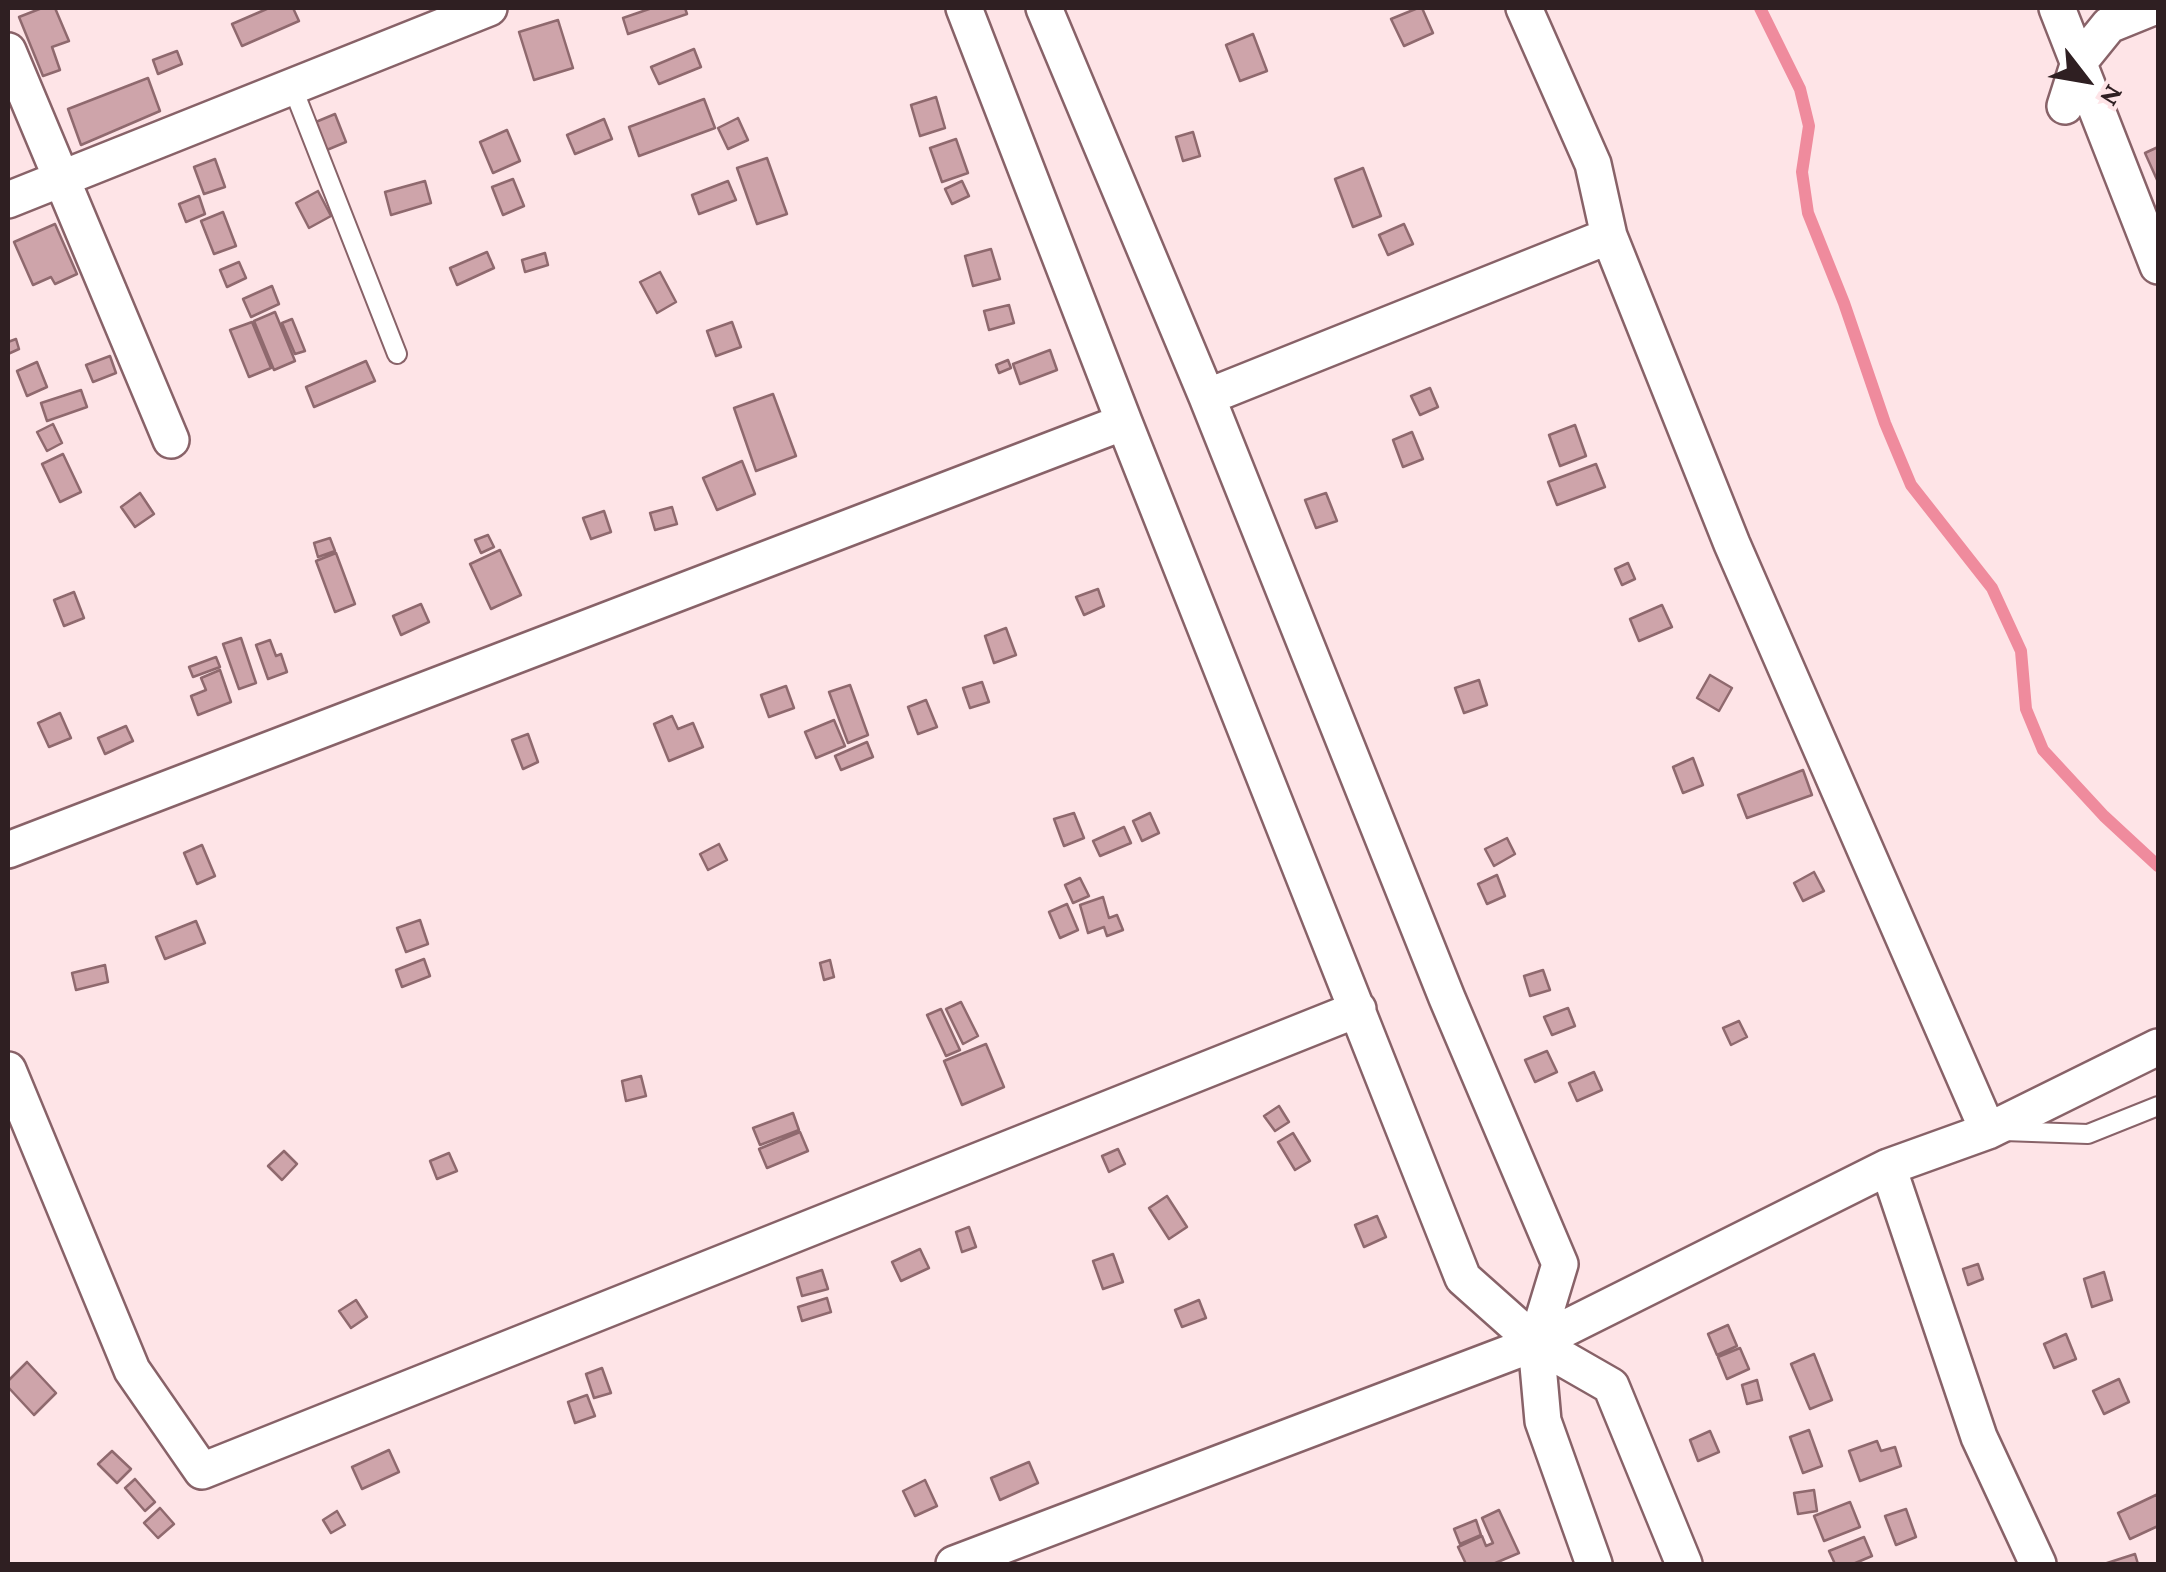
<!DOCTYPE html>
<html>
<head>
<meta charset="utf-8">
<style>
  body { margin:0 }
  #map { position:relative; width:2166px; height:1572px; overflow:hidden; background:#fee4e7; font-family:"Crimson Pro",serif }
  canvas { display:block }
  .frame { position:absolute; inset:0; border:10px solid #2f1f22; pointer-events:none }
  .north { position:absolute; left:2036px; top:30px; width:100px; height:100px; -webkit-text-stroke:8px #fee4e7; paint-order:stroke; rotate:121deg; font-size:28px; font-weight:700; line-height:40px; text-align:center; color:#2f1f22 }
  .north::after { content:''; display:block; margin:auto; width:35px; height:45px; background:#2f1f22; clip-path:polygon(50% 0,100% 100%,50% 72%,0 100%) }
</style>
</head>
<body>
<div id="map">
<canvas width="2166" height="1572"></canvas>
<div class="frame"></div>
<div class="north">N</div>
</div>
<script>
const g = document.querySelector('canvas').getContext('2d');
g.lineJoin = 'round';
function shape(rows) {
  const path = new Path2D();
  for (const r of rows) {
    path.moveTo(r[0], r[1]);
    for (let i = 2; i < r.length; i += 2) path.lineTo(r[i], r[i + 1]);
  }
  return path;
}
function stroke(path, color, width, dash) {
  g.strokeStyle = color;
  g.lineWidth = width;
  g.lineCap = dash ? 'butt' : 'round';
  g.setLineDash(dash || []);
  g.stroke(path);
}
function fill(path, color) {
  g.fillStyle = color;
  g.fill(path, 'evenodd');
}
stroke(shape([
  [1760,8,1800,89,1809,126,1802,172,1808,213,1844,303,1885,423,1911,485,1992,588,2021,651,2026,709,2043,750,2104,816,2158,866]
]), '#ef8b9d', 12);
const building = shape([
  [42,8,55,8,69,41,52,47,60,70,43,76,19,17,42,8],
  [269,8,293,8,299,21,242,46,232,24,269,8],
  [652,8,685,8,687,14,628,34,623,18,652,8],
  [1418,8,1422,8,1433,33,1404,46,1391,19,1418,8],
  [558,20,573,68,534,80,519,32,558,20],
  [1253,34,1267,71,1240,81,1226,45,1253,34],
  [694,49,701,67,659,84,651,67,694,49],
  [177,51,182,64,158,74,153,60,177,51],
  [148,78,160,111,81,145,68,109,148,78],
  [936,97,945,128,920,136,911,105,936,97],
  [704,99,715,128,639,156,629,127,704,99],
  [335,114,346,142,322,152,311,124,335,114],
  [738,118,748,140,728,149,718,128,738,118],
  [604,119,612,139,575,154,567,135,604,119],
  [507,130,520,161,493,173,480,142,507,130],
  [1193,132,1200,156,1183,161,1176,137,1193,132],
  [956,139,968,173,942,182,930,148,956,139],
  [2158,147,2158,182,2145,153,2158,147],
  [767,158,787,214,757,224,737,168,767,158],
  [215,159,225,187,204,194,194,167,215,159],
  [1363,168,1381,216,1353,227,1335,179,1363,168],
  [513,179,524,206,503,215,492,187,513,179],
  [425,181,431,203,391,215,385,192,425,181],
  [728,181,736,200,699,214,692,195,728,181],
  [962,181,969,196,952,204,945,189,962,181],
  [318,191,331,216,309,228,296,203,318,191],
  [199,196,205,214,186,222,179,204,199,196],
  [223,212,236,246,214,254,201,221,223,212],
  [55,224,77,274,55,284,51,277,33,285,14,242,55,224],
  [1404,224,1413,244,1388,255,1379,235,1404,224],
  [991,249,1000,279,973,286,965,256,991,249],
  [487,252,494,268,457,285,450,268,487,252],
  [545,253,548,265,525,272,522,260,545,253],
  [239,262,246,278,227,287,220,270,239,262],
  [660,272,676,302,657,313,640,282,660,272],
  [272,286,279,304,251,317,243,299,272,286],
  [1009,305,1014,323,989,330,984,311,1009,305],
  [275,312,295,361,274,370,254,321,275,312],
  [292,319,305,351,295,354,282,323,292,319],
  [252,322,271,368,249,377,230,330,252,322],
  [732,322,741,347,716,356,707,331,732,322],
  [16,339,19,349,8,354,8,342,16,339],
  [1050,350,1057,370,1020,384,1013,364,1050,350],
  [110,356,116,373,93,382,86,365,110,356],
  [1008,360,1011,368,999,373,996,365,1008,360],
  [366,361,375,381,314,407,306,387,366,361],
  [37,362,47,387,27,396,17,371,37,362],
  [1430,388,1438,407,1420,415,1411,396,1430,388],
  [81,390,87,407,47,421,41,403,81,390],
  [773,394,796,456,756,471,734,408,773,394],
  [53,424,62,443,47,451,37,432,53,424],
  [1575,425,1586,456,1560,466,1549,435,1575,425],
  [1412,432,1423,459,1403,467,1393,440,1412,432],
  [63,454,81,492,60,502,42,464,63,454],
  [742,461,755,494,717,510,703,478,742,461],
  [1596,464,1605,487,1557,505,1548,482,1596,464],
  [140,493,154,514,135,527,121,507,140,493],
  [1326,493,1337,521,1316,528,1305,500,1326,493],
  [672,507,677,524,655,530,650,513,672,507],
  [604,511,611,532,591,539,583,518,604,511],
  [488,535,494,547,481,553,475,540,488,535],
  [330,538,335,551,318,557,314,543,330,538],
  [500,550,521,595,491,609,470,564,500,550],
  [336,553,355,604,335,612,316,561,336,553],
  [1628,563,1635,579,1622,585,1615,569,1628,563],
  [1098,589,1104,606,1084,615,1076,597,1098,589],
  [74,592,84,618,64,626,54,600,74,592],
  [421,604,429,622,401,635,393,616,421,604],
  [1662,605,1672,627,1639,641,1630,619,1662,605],
  [1006,628,1016,655,994,663,985,636,1006,628],
  [241,638,256,683,239,689,223,644,241,638],
  [270,640,276,656,281,654,287,672,268,679,256,645,270,640],
  [216,657,220,667,193,677,189,667,216,657],
  [220,670,231,702,198,715,191,696,206,690,201,678,220,670],
  [1710,675,1732,688,1719,711,1697,698,1710,675],
  [1479,680,1487,705,1464,713,1455,688,1479,680],
  [982,682,989,702,970,708,963,688,982,682],
  [850,685,868,735,848,743,829,692,850,685],
  [786,686,794,708,769,717,761,695,786,686],
  [926,700,937,727,918,734,908,707,926,700],
  [60,713,71,738,49,747,38,723,60,713],
  [672,716,678,729,693,723,703,747,669,761,654,724,672,716],
  [834,720,845,746,816,758,805,732,834,720],
  [126,726,133,741,105,754,98,738,126,726],
  [528,734,538,762,523,769,512,740,528,734],
  [867,742,873,757,841,770,835,756,867,742],
  [1693,758,1703,785,1683,793,1673,767,1693,758],
  [1803,770,1812,795,1747,818,1738,795,1803,770],
  [1074,813,1084,838,1064,846,1054,819,1074,813],
  [1150,813,1159,833,1142,841,1133,821,1150,813],
  [1124,827,1131,843,1100,856,1093,841,1124,827],
  [1507,838,1515,854,1494,866,1485,849,1507,838],
  [719,844,727,860,708,870,700,854,719,844],
  [202,845,215,876,197,884,184,853,202,845],
  [1814,872,1824,891,1803,901,1794,883,1814,872],
  [1497,875,1505,896,1487,904,1478,884,1497,875],
  [1080,878,1089,896,1073,903,1065,885,1080,878],
  [1103,897,1109,918,1117,915,1123,930,1107,936,1104,927,1088,933,1080,905,1103,897],
  [1067,904,1078,930,1060,938,1049,912,1067,904],
  [420,920,428,944,406,952,397,928,420,920],
  [196,921,205,943,165,959,156,937,196,921],
  [424,959,430,976,402,987,396,970,424,959],
  [830,960,834,977,824,980,820,963,830,960],
  [105,965,108,982,76,990,72,973,105,965],
  [1543,970,1550,990,1530,996,1524,976,1543,970],
  [961,1002,978,1036,963,1044,946,1009,961,1002],
  [1568,1008,1575,1026,1552,1035,1544,1017,1568,1008],
  [941,1009,960,1050,946,1056,927,1015,941,1009],
  [1739,1021,1747,1037,1731,1045,1723,1028,1739,1021],
  [986,1044,1004,1087,962,1105,944,1061,986,1044],
  [1547,1051,1557,1072,1535,1082,1525,1060,1547,1051],
  [1594,1072,1602,1090,1577,1101,1569,1083,1594,1072],
  [641,1076,646,1096,626,1101,622,1081,641,1076],
  [1279,1106,1289,1122,1275,1131,1264,1116,1279,1106],
  [793,1113,799,1130,760,1145,753,1128,793,1113],
  [800,1132,808,1151,767,1168,759,1149,800,1132],
  [1293,1133,1310,1161,1295,1170,1278,1142,1293,1133],
  [1118,1149,1125,1164,1109,1172,1102,1156,1118,1149],
  [284,1151,297,1164,282,1180,268,1166,284,1151],
  [449,1153,457,1171,437,1179,430,1161,449,1153],
  [1167,1196,1187,1227,1169,1239,1149,1208,1167,1196],
  [1377,1216,1386,1237,1364,1247,1355,1225,1377,1216],
  [969,1227,976,1247,962,1252,956,1232,969,1227],
  [920,1249,929,1268,901,1281,892,1262,920,1249],
  [1113,1254,1123,1282,1103,1289,1093,1261,1113,1254],
  [1978,1264,1983,1279,1968,1285,1963,1269,1978,1264],
  [822,1270,828,1289,802,1296,797,1278,822,1270],
  [2104,1272,2112,1300,2092,1307,2084,1279,2104,1272],
  [827,1298,831,1312,802,1321,798,1307,827,1298],
  [356,1300,367,1317,351,1328,339,1311,356,1300],
  [1199,1300,1206,1318,1182,1327,1175,1310,1199,1300],
  [1728,1325,1737,1346,1717,1355,1708,1334,1728,1325],
  [2066,1334,2076,1359,2054,1368,2044,1344,2066,1334],
  [1740,1348,1749,1369,1727,1379,1718,1357,1740,1348],
  [1814,1354,1832,1400,1810,1409,1791,1364,1814,1354],
  [27,1362,56,1393,34,1415,8,1387,8,1381,27,1362],
  [602,1368,611,1393,594,1398,586,1374,602,1368],
  [2119,1379,2129,1402,2104,1414,2093,1391,2119,1379],
  [1757,1380,1762,1400,1747,1404,1742,1385,1757,1380],
  [587,1395,595,1416,575,1423,568,1402,587,1395],
  [1809,1430,1822,1466,1803,1473,1790,1437,1809,1430],
  [1710,1431,1719,1452,1698,1461,1690,1440,1710,1431],
  [1877,1441,1881,1451,1895,1447,1901,1466,1860,1481,1849,1451,1877,1441],
  [389,1450,399,1472,362,1489,352,1467,389,1450],
  [112,1451,131,1469,117,1483,98,1464,112,1451],
  [1029,1462,1038,1483,1000,1500,991,1478,1029,1462],
  [135,1479,155,1502,145,1511,125,1488,135,1479],
  [925,1480,937,1506,915,1516,903,1491,925,1480],
  [1814,1490,1817,1511,1798,1514,1794,1493,1814,1490],
  [2158,1494,2158,1526,2130,1539,2118,1513,2158,1494],
  [1850,1502,1860,1527,1824,1541,1814,1516,1850,1502],
  [160,1508,174,1524,158,1538,144,1523,160,1508],
  [1906,1509,1916,1537,1896,1545,1885,1516,1906,1509],
  [1499,1510,1519,1553,1493,1564,1466,1564,1458,1547,1482,1536,1486,1546,1493,1543,1482,1518,1499,1510],
  [337,1511,345,1525,331,1533,323,1520,337,1511],
  [1476,1520,1481,1535,1460,1544,1454,1529,1476,1520],
  [1864,1537,1872,1556,1853,1564,1835,1564,1829,1551,1864,1537],
  [2135,1554,2138,1564,2104,1564,2135,1554]
]);
fill(building, '#cea4aa');
stroke(building, '#8f696e', 2.5);
const service = shape([
  [292,86,397,354],
  [2004,1131,2088,1134,2158,1106]
]);
const minor = shape([
  [964,8,1124,422,1463,1278,1536,1343,1611,1386,1684,1564],
  [1044,8,1207,397,1447,998,1560,1264,1536,1343,1543,1421,1594,1564],
  [1524,8,1593,164,1609,236,1732,544,1988,1131],
  [2057,8,2158,266],
  [8,51,171,440],
  [2065,106,2079,62,2109,25,2151,8],
  [8,200,489,8],
  [1207,397,1609,236],
  [8,850,1124,422],
  [8,1070,132,1370,202,1471,1358,1009],
  [1888,1167,1979,1437,2038,1564],
  [954,1564,1536,1343,1888,1167,1988,1131,2158,1047]
]);
stroke(service, '#886268', 22);
stroke(minor, '#886268', 40);
stroke(service, '#fff', 18);
stroke(minor, '#fff', 35);
</script>
</body>
</html>
